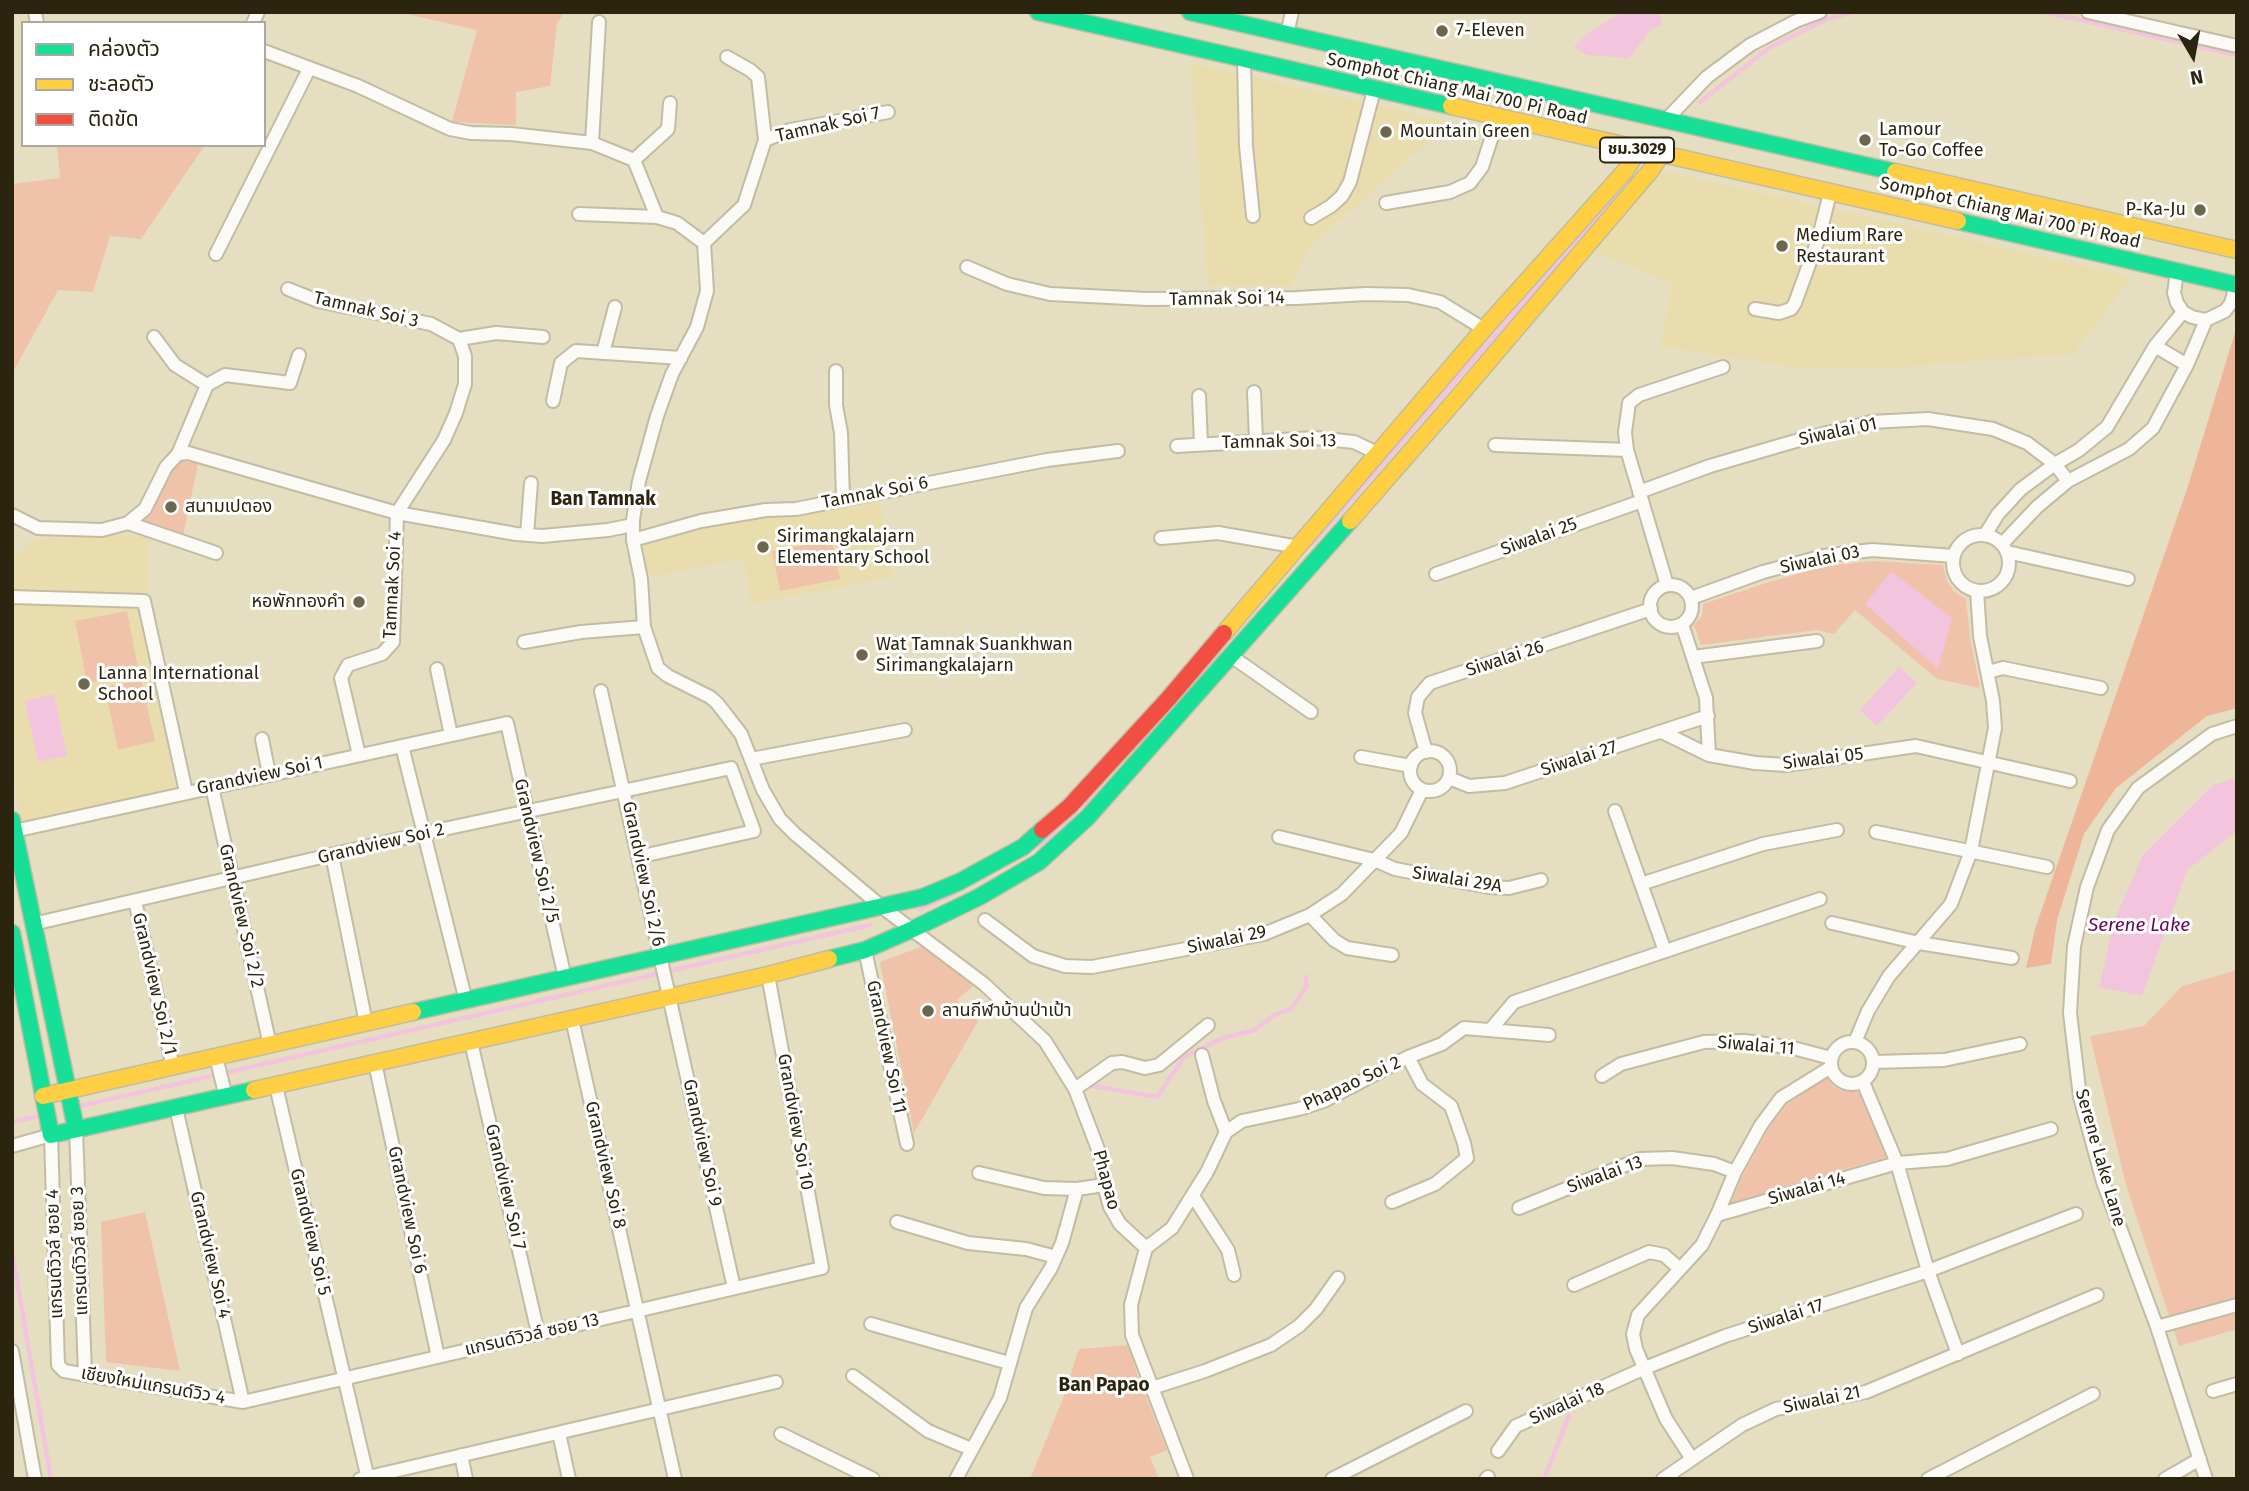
<!DOCTYPE html>
<html>
<head>
<meta charset="utf-8">
<style>
  body { margin:0 }
  #map { position:relative; width:2249px; height:1491px; overflow:hidden; background:#e6dec0; font-family:"Fira Sans","Noto Sans Thai",sans-serif }
  canvas { display:block }
  .frame { position:absolute; inset:0; border:14px solid #2b250f; pointer-events:none }
  .legend { position:absolute; left:21px; top:21px; width:245px; height:126px; box-sizing:border-box; background:#fff; border:2px solid #aaa89f; margin:0; padding:9px 12px; list-style:none; font-size:21px; color:#2b250f }
  .legend li { display:flex; align-items:center; gap:14px; height:35px }
  .legend b { width:35px; border:2px solid #aaa89f }
  .north { position:absolute; left:2158px; top:21px; width:70px; height:70px; -webkit-text-stroke:5px #fff; paint-order:stroke; rotate:170deg; font-size:19px; font-weight:700; line-height:28px; text-align:center; color:#2b250f }
  .north::after { content:''; display:block; margin:auto; width:24px; height:32px; background:#2b250f; clip-path:polygon(50% 0,100% 100%,50% 72%,0 100%) }
</style>
</head>
<body>
<div id="map">
<canvas width="2249" height="1491"></canvas>
<div class="frame"></div>
<ul class="legend">
<li><b style="height:9px;background:#16e098"></b>คล่องตัว</li>
<li><b style="height:9px;background:#ffcf43"></b>ชะลอตัว</li>
<li><b style="height:9px;background:#f24e42"></b>ติดขัด</li>
</ul>
<div class="north">N</div>
</div>
<script>
const g = document.querySelector('canvas').getContext('2d');
g.lineJoin = 'round';
function fill(path, color) {
  g.fillStyle = color;
  g.fill(path, 'evenodd');
}
function shape(rows) {
  const path = new Path2D();
  for (const r of rows) {
    if (r.length === 3) {
      path.moveTo(r[0] + r[2], r[1]);
      path.arc(r[0], r[1], r[2], 0, 2 * Math.PI);
      continue;
    }
    path.moveTo(r[0], r[1]);
    for (let i = 2; i < r.length; i += 2) path.lineTo(r[i], r[i + 1]);
  }
  return path;
}
function stroke(path, color, width, dash) {
  g.strokeStyle = color;
  g.lineWidth = width;
  g.lineCap = dash ? 'butt' : 'round';
  g.setLineDash(dash || []);
  g.stroke(path);
}
function write(font, color, halo, rows, align = 'center') {
  g.font = font + ' "Fira Sans","Noto Sans Thai",sans-serif';
  g.lineWidth = 6;
  g.setLineDash([]);
  g.textBaseline = 'middle';
  g.strokeStyle = halo;
  g.fillStyle = color;
  for (const [text, x, y, turn = 0] of rows) {
    g.save();
    g.translate(x, y);
    g.rotate((+turn || 0) * Math.PI / 180);
    g.textAlign = isNaN(turn) ? turn : align;
    if (halo) g.strokeText(text, 0, 0);
    g.fillText(text, 0, 0);
    g.restore();
  }
}
fill(shape([
  [1190,63,1451,122,1308,248,1292,286,1208,285],
  [1658,170,2132,277,2073,354,1887,368,1793,367,1660,346,1672,284,1595,252],
  [877,492,894,577,751,604,744,558,641,579,638,536],
  [148,534,149,585,140,608,175,788,21,822,12,761,12,560,36,539]
]), '#eaddad');
fill(shape([
  [398,12,564,12,557,24,550,86,516,92,516,125,452,122,477,30],
  [57,145,205,145,141,239,110,236,93,292,58,290,12,374,12,184,60,178],
  [178,461,198,463,183,536,141,522,151,515,170,471],
  [832,540,840,579,780,591,772,551],
  [1873,561,1943,565,1947,581,1955,592,1966,599,1970,637,1980,688,1937,679,1855,610,1834,634,1817,630,1701,645,1694,625,1702,616,1703,604,1766,583,1826,566],
  [127,611,139,673,87,683,75,621],
  [141,680,155,741,118,750,105,687],
  [923,946,973,986,957,1000,978,1021,914,1133,880,962],
  [2237,970,2237,1329,2179,1346,2126,1185,2090,1036,2144,1026,2182,986],
  [1826,1077,1832,1085,1841,1091,1859,1092,1886,1157,1731,1203,1743,1175,1768,1129,1787,1104],
  [145,1212,180,1371,106,1362,101,1222],
  [1129,1345,1137,1374,1167,1450,1150,1457,1159,1479,1030,1479,1062,1401,1079,1349]
]), '#f1c2aa');
fill(shape([
  [2237,326,2237,708,2207,716,2116,788,2084,834,2057,920,2051,964,2026,968,2035,929,2188,486]
]), '#efb599');
fill(shape([
  [1656,12,1662,17,1660,26,1651,29,1629,58,1587,55,1574,47,1587,34,1620,13],
  [1891,571,1952,618,1938,669,1865,604],
  [1899,667,1917,683,1877,726,1860,710],
  [54,694,67,756,38,762,25,701],
  [2237,778,2237,831,2187,870,2142,996,2099,987,2115,919,2143,855,2213,785]
]), '#f3c4dd');
stroke(shape([
  [2045,12,2237,55],
  [1700,102,1769,48,1825,20,1852,12],
  [1313,543,1619,194],
  [1082,806,1100,786],
  [1035,847,1051,837,1076,812],
  [919,909,955,893],
  [1093,1086,1157,1097,1184,1057,1223,1038,1255,1030,1274,1015,1291,1009,1306,987,1306,977],
  [76,1107,870,925],
  [12,1122,43,1115],
  [12,1252,51,1479],
  [1544,1479,1569,1416]
]), '#f3c4dd', 4.5);
const street = shape([
  [35,12,37,23],
  [2088,12,2237,46],
  [253,23,258,12],
  [1287,34,1292,12],
  [264,51,358,86,450,129,471,133,511,134,592,143,634,160,657,217,677,223,704,243,707,291,697,327,672,374,657,416,639,481,633,520,633,540,641,579,644,627,658,668,668,676,710,697,717,703,741,734,763,790,780,819,795,834,882,907,984,984,1045,1041,1075,1089,1101,1157,1104,1185,1110,1207,1120,1224,1146,1248],
  [727,57,750,70,758,77,765,140],
  [1244,60,1246,146,1253,216],
  [1666,120,1707,77,1750,45,1796,21,1820,12],
  [592,143,599,22],
  [634,160,668,129,670,103],
  [1386,203,1450,192,1470,183,1482,167,1498,118],
  [579,214,657,217],
  [1311,218,1331,206,1342,196,1350,182,1374,90],
  [704,243,744,205,765,140,790,130,888,112],
  [216,254,309,69],
  [967,267,1007,284,1050,294,1147,299,1297,298,1366,294,1408,295,1440,302,1484,329],
  [2177,271,2174,293,2177,303,2183,312,2192,317,2206,320,2225,311,2231,303,2236,285],
  [288,289,318,301,431,324,459,339,465,356,465,384,456,413,444,440,397,513,393,642,382,654,348,665,341,678,359,755],
  [1755,309,1779,313,1791,309,1795,303,1819,237,1830,193],
  [154,337,175,365,207,385],
  [459,339,496,333,543,337],
  [2155,346,2187,365],
  [603,353,615,307],
  [836,371,836,405,841,433,843,499],
  [1254,392,1256,440],
  [1199,396,1201,444],
  [553,401,561,363,576,351,681,358],
  [1495,445,1627,450],
  [1177,446,1315,438,1354,442,1379,454],
  [178,454,207,385,225,375,290,383,299,355],
  [1639,492,1710,466,1799,440,1871,422,1928,419,1993,429,2027,443,2055,464,2068,481],
  [12,515,38,528,102,530,128,523,145,509,166,467,178,454,188,453,397,513,516,534,542,536,608,530,633,525],
  [128,523,216,553],
  [527,535,531,483],
  [1985,535,1998,514,2021,489,2055,464,2079,450,2107,427,2155,346,2183,312],
  [1981,563,28],
  [1161,538,1218,533,1299,547],
  [633,540,701,521,766,510,796,509,1047,460,1118,451],
  [2002,544,2037,507,2068,481,2129,449,2153,428,2187,365,2206,320],
  [2007,552,2128,579],
  [1436,574,1642,501],
  [1667,585,1627,450,1625,432,1629,403,1639,395,1723,367],
  [1671,606,21],
  [12,597,144,601,186,792],
  [1691,598,1763,572,1824,556,1872,550,1954,556],
  [1682,624,1706,698,1709,755],
  [524,642,581,632,644,627],
  [1231,656,1311,712],
  [1693,657,1817,641],
  [437,669,451,735],
  [1988,672,2003,668,2101,688],
  [601,691,734,1288],
  [1662,732,1709,755,1755,763,1786,765,1916,746,2070,781],
  [262,739,269,774],
  [402,746,466,1001],
  [1430,771,20],
  [1426,752,1415,713,1418,697,1430,683,1651,609],
  [1361,757,1411,766],
  [751,759,905,730],
  [1449,778,1469,786,1505,783,1708,716],
  [212,787,270,1045],
  [1615,811,1665,951],
  [14,831,507,723,565,978],
  [1876,832,2047,867],
  [1279,837,1374,860,1395,869,1489,887,1509,888,1541,880],
  [332,855,366,1023],
  [1641,884,1763,844,1837,830],
  [135,901,173,1067],
  [1310,915,1334,940,1347,948,1392,955],
  [985,920,1033,956,1065,966,1092,967,1264,934,1310,915,1342,894,1401,833,1422,790],
  [1832,923,1919,943,2012,958],
  [33,924,425,833,731,768,754,831,638,857],
  [865,950,907,1144],
  [572,1019,675,1479],
  [1491,1029,1514,1002,1820,899],
  [1852,1063,21],
  [471,1042,538,1333],
  [1855,1042,1868,1011,1889,976,1951,904,1971,851,1995,728,1993,701,1980,636,1977,591],
  [1202,1055,1214,1101,1226,1132],
  [216,1057,226,1097],
  [1874,1062,1944,1060,2020,1044],
  [375,1063,438,1357],
  [1602,1076,1621,1064,1704,1042,1745,1041,1793,1048,1831,1058],
  [1863,1082,1897,1163,1928,1271,1958,1354],
  [276,1086,368,1479],
  [1075,1089,1112,1063,1122,1062,1145,1068,1159,1065,1208,1025],
  [176,1108,243,1402],
  [76,1129,85,1374],
  [12,1146,51,1135,58,1365,64,1371,243,1402,822,1268,768,975],
  [979,1173,1044,1188,1077,1189],
  [1193,1196,1228,1250,1234,1275],
  [1392,1202,1435,1184,1467,1158,1464,1143,1451,1106,1422,1084,1408,1057],
  [1519,1208,1640,1159,1672,1158,1714,1164,1735,1172],
  [1717,1215,1897,1163,1947,1159,2051,1129],
  [897,1222,968,1243,1026,1249,1056,1257],
  [1146,1248,1172,1228,1207,1172,1226,1132,1242,1121,1299,1109,1324,1101,1408,1057,1442,1044,1464,1028,1549,1035],
  [1146,1248,1131,1305,1132,1335,1187,1479],
  [1574,1285,1649,1252,1664,1255,1680,1269],
  [871,1324,1009,1363],
  [2157,1327,2237,1305],
  [12,1351,35,1479],
  [853,1376,928,1431,971,1449],
  [1152,1388,1205,1371,1271,1345,1299,1326,1316,1309,1338,1278],
  [2213,1391,2237,1384],
  [559,1433,569,1479],
  [781,1434,873,1479],
  [1498,1451,1516,1426,1645,1368,1725,1336,1928,1271,2076,1214],
  [461,1455,466,1479],
  [1692,1459,1666,1419,1636,1349,1633,1334,1638,1315,1702,1245,1717,1215,1735,1172,1761,1125,1781,1098,1831,1067],
  [360,1479,776,1382],
  [956,1479,1000,1398,1026,1308,1051,1268,1062,1243,1077,1189,1104,1185],
  [1332,1479,1466,1411],
  [1486,1479,1488,1477],
  [1663,1479,1742,1425,1776,1409,1866,1392,2097,1295],
  [1928,1479,2093,1394],
  [2165,1479,2200,1459],
  [2206,1479,2157,1327,2103,1182,2080,1097,2070,1013,2074,946,2087,887,2108,830,2138,788,2212,734,2237,726]
]);
const fast = shape([
  [1038,12,1451,106],
  [1190,12,1895,172],
  [1958,221,2237,285],
  [12,820,76,1129],
  [12,933,51,1135,254,1090],
  [829,959,865,950,913,929,979,897,1039,862,1088,817,1350,521],
  [413,1012,923,897,959,882,1023,847,1042,830]
]);
const slow = shape([
  [1451,106,1958,221],
  [1895,172,2237,250],
  [1350,521,1459,396,1651,170,1661,155],
  [1224,633,1484,329,1625,171,1638,151],
  [254,1090,768,975,829,959],
  [43,1096,413,1012]
]);
const jam = shape([
  [1042,830,1070,806,1169,698,1224,633]
]);
stroke(street, '#c2bca4', 16);
stroke(fast, '#c2bca4', 19);
stroke(slow, '#c2bca4', 19);
stroke(jam, '#c2bca4', 19);
stroke(street, '#fbfaf6', 12);
stroke(fast, '#16e098', 16);
stroke(slow, '#ffcf43', 16);
stroke(jam, '#f24e42', 16);
for (const [x, y, r, color] of [
  [1442,31,7,"#6c664d"],
  [1386,132,7,"#6c664d"],
  [1865,140,7,"#6c664d"],
  [2200,210,7,"#6c664d"],
  [1782,246,7,"#6c664d"],
  [171,507,7,"#6c664d"],
  [763,547,7,"#6c664d"],
  [359,602,7,"#6c664d"],
  [862,655,7,"#6c664d"],
  [84,684,7,"#6c664d"],
  [928,1011,7,"#6c664d"]
]) {
  const dot = new Path2D();
  dot.arc(x, y, r, 0, 2 * Math.PI);
  g.fillStyle = color;
  g.fill(dot);
  stroke(dot, '#fff', 2.5);
}
for (const [x, y, w] of [
  [1637,150,74]
]) {
  const box = new Path2D();
  box.roundRect(x - w / 2, y - 12.5, w, 25, 5);
  g.fillStyle = '#fff';
  g.fill(box);
  stroke(box, '#2b250f', 2);
}
write('bold 16px', '#2b250f', null, [
  ["ชม.3029",1637,150]
]);
write('18px', '#2b250f', '#fff', [
  ["7-Eleven",1456,31],
  ["Lamour",1879,130],
  ["To-Go Coffee",1879,151],
  ["Mountain Green",1400,132],
  ["P-Ka-Ju",2186,210,"right"],
  ["Medium Rare",1796,236],
  ["Restaurant",1796,257],
  ["สนามเปตอง",185,507],
  ["Sirimangkalajarn",777,537],
  ["Elementary School",777,558],
  ["หอพักทองคำ",345,602,"right"],
  ["Wat Tamnak Suankhwan",876,645],
  ["Sirimangkalajarn",876,666],
  ["Lanna International",98,674],
  ["School",98,695],
  ["ลานกีฬาบ้านป่าเป้า",942,1011]
], 'left');
write('18px', '#2b250f', '#fff', [
  ["Somphot Chiang Mai 700 Pi Road",1457,89,13],
  ["Tamnak Soi 7",828,125,-13],
  ["Somphot Chiang Mai 700 Pi Road",2010,213,13],
  ["Tamnak Soi 14",1227,299,-1],
  ["Tamnak Soi 3",366,310,13],
  ["Siwalai 01",1838,432,-12],
  ["Tamnak Soi 13",1279,442,-1],
  ["Tamnak Soi 6",875,493,-11],
  ["Siwalai 25",1539,537,-20],
  ["Siwalai 03",1820,560,-12],
  ["Tamnak Soi 4",393,585,-87],
  ["Siwalai 26",1505,659,-18],
  ["Siwalai 27",1579,759,-18],
  ["Siwalai 05",1823,759,-7],
  ["Grandview Soi 1",260,776,-12],
  ["Grandview Soi 2",381,844,-13],
  ["Grandview Soi 2/5",536,851,77],
  ["Grandview Soi 2/6",643,874,78],
  ["Siwalai 29A",1457,880,9],
  ["Grandview Soi 2/2",241,916,77],
  ["Siwalai 29",1227,940,-12],
  ["Grandview Soi 2/1",154,984,77],
  ["Siwalai 11",1756,1046,5],
  ["Grandview Soi 11",886,1047,78],
  ["Phapao Soi 2",1352,1084,-25],
  ["Grandview Soi 10",795,1122,80],
  ["Grandview Soi 9",702,1143,78],
  ["Serene Lake Lane",2100,1158,74],
  ["Grandview Soi 8",605,1165,77],
  ["Siwalai 13",1605,1175,-20],
  ["Phapao",1106,1180,75],
  ["Grandview Soi 7",505,1187,77],
  ["Siwalai 14",1807,1189,-16],
  ["Grandview Soi 6",407,1210,78],
  ["Grandview Soi 5",310,1232,77],
  ["แกรนด์วิวล์ ซอย 3",80,1251,-92],
  ["แกรนด์วิวล์ ซอย 4",55,1254,-92],
  ["Grandview Soi 4",210,1255,77],
  ["Siwalai 17",1786,1317,-18],
  ["แกรนด์วิวล์ ซอย 13",532,1335,-13],
  ["เชียงใหม่แกรนด์วิว 4",153,1386,10],
  ["Siwalai 21",1822,1400,-12],
  ["Siwalai 18",1567,1404,-24]
]);
write('bold 19px', '#2b250f', '#fff', [
  ["Ban Tamnak",603,500],
  ["Ban Papao",1104,1386]
]);
write('italic 19px', '#68085b', '#fff', [
  ["Serene Lake",2139,926]
]);
</script>
</body>
</html>
